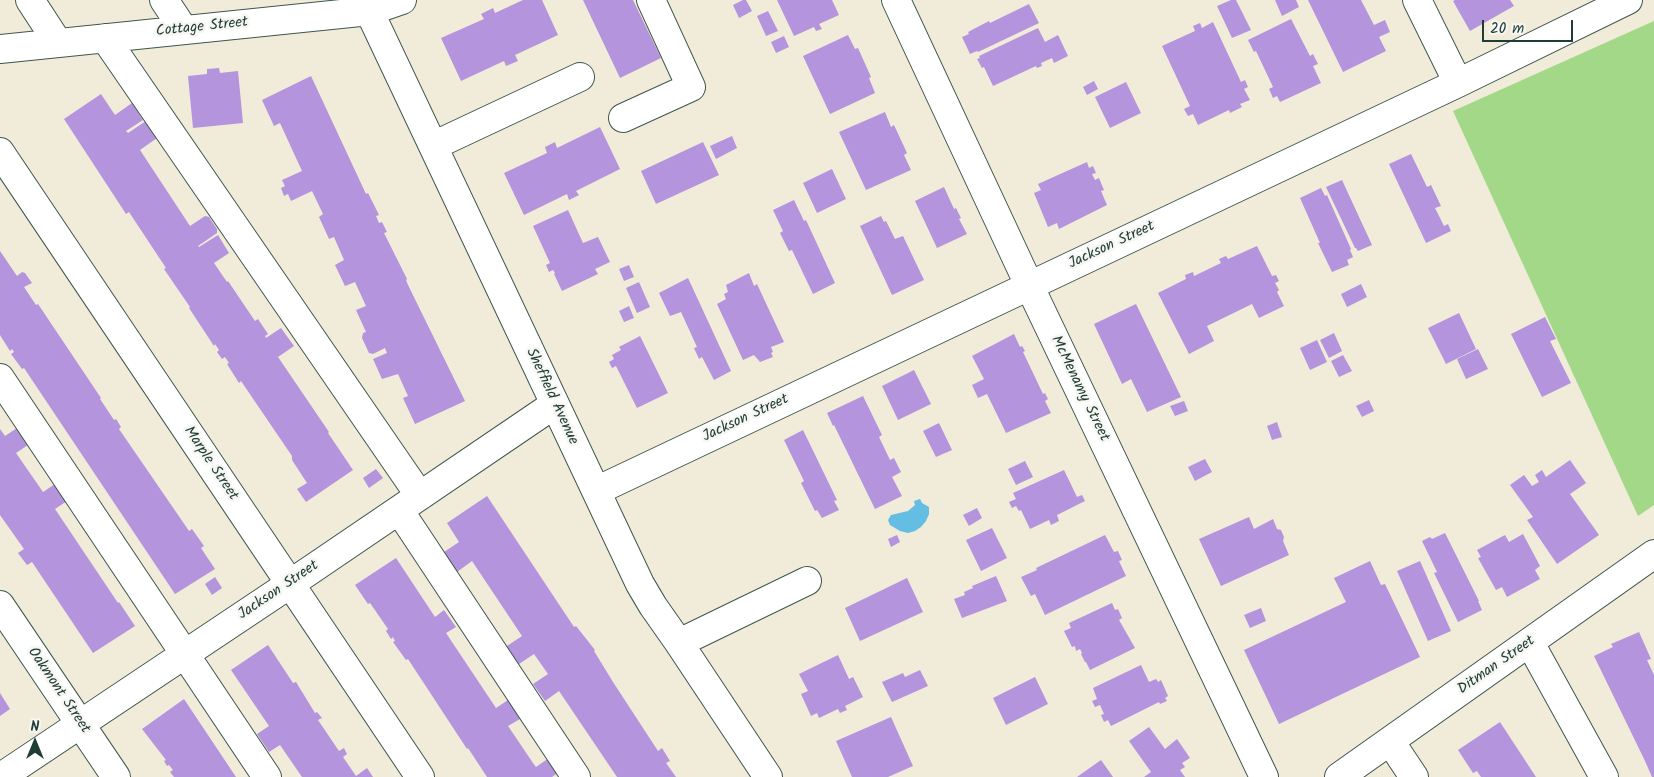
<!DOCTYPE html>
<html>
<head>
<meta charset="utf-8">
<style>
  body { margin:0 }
  #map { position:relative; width:1654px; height:777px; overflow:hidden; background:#f1ebd9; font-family:Kalam,sans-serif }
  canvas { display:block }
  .north { position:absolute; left:10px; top:717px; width:50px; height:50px; -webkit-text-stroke:4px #f6f6f2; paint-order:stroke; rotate:0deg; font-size:14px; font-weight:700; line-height:20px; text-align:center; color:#1f3d34 }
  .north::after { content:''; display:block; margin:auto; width:18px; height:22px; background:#1f3d34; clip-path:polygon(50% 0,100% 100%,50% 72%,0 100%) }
  .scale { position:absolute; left:1482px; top:20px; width:91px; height:22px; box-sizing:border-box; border:2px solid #1f3d34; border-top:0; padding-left:6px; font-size:15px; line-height:18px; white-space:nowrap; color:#1f3d34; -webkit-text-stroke:4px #f6f6f2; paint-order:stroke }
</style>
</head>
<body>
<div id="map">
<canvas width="1654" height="777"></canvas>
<div class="north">N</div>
<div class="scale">20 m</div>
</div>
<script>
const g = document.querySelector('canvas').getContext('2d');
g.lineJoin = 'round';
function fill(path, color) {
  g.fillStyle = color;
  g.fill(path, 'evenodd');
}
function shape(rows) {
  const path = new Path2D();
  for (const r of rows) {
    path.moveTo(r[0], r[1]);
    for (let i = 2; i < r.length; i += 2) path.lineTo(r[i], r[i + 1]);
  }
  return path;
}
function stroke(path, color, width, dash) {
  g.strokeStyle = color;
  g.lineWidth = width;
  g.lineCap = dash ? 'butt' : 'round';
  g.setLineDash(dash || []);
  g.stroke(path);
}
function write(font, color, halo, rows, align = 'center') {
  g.font = font + ' Kalam,sans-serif';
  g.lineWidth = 5;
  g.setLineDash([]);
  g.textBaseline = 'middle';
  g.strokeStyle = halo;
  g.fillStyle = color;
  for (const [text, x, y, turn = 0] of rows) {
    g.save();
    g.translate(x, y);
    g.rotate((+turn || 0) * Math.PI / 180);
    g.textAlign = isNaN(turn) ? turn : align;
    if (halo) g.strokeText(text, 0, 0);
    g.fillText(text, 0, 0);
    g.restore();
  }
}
fill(shape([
  [1654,21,1654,505,1638,516,1453,111]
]), '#a3d888');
fill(shape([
  [920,499,922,503,929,507,929,514,926,521,921,527,915,531,908,533,900,531,890,525,888,520,891,515,908,511,915,505,914,501]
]), '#64bde2');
fill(shape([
  [523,0,542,0,558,35,515,55,518,61,506,66,504,61,461,81,441,38,484,19,481,14,493,8,495,13],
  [583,0,633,0,661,58,620,78],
  [743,0,746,0,752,11,739,18,733,5],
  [777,0,832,0,839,15,819,24,822,29,816,31,814,27,794,36],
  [1231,0,1236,0,1251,30,1232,38,1217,6],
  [1275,0,1296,0,1299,7,1282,16],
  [1308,0,1361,0,1374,25,1385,20,1390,32,1379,37,1386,51,1343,72],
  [1455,0,1510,0,1514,6,1470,31,1453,1],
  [1029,4,1039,23,978,52,977,51,970,54,962,37,969,34,968,32,989,21,990,23],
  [768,11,778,31,766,36,757,16],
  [1291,19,1310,56,1313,54,1318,64,1313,66,1321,83,1280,102,1277,96,1273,98,1269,89,1273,87,1256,51,1254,52,1248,40],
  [1213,22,1241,82,1245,80,1248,87,1244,89,1250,100,1240,104,1242,107,1230,113,1229,110,1198,125,1193,114,1188,116,1184,109,1190,106,1162,46,1195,31,1193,26,1200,23,1202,28],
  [1038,28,1045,42,1058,35,1068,56,1054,63,1052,58,1041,63,1042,66,1037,68,1036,66,993,86,984,67,982,68,977,59,980,58,979,56],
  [848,35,855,49,858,48,871,77,869,78,875,93,830,114,803,56],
  [784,36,789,47,776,53,771,42],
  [219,68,220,73,238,71,243,123,193,128,188,76,207,74,207,69],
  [311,76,366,194,368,193,379,215,376,216,379,223,382,222,387,232,384,233,407,279,406,280,408,285,465,401,415,424,403,398,408,396,398,374,382,379,373,359,387,353,385,348,373,354,369,353,362,338,363,333,366,332,356,310,366,306,355,282,345,286,335,265,344,260,334,237,329,239,319,217,323,214,312,191,291,201,288,194,284,196,281,188,285,186,282,180,302,171,280,123,274,126,262,100],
  [1094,81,1098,89,1087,95,1083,87],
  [1126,82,1141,113,1110,128,1095,97],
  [101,94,115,115,132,103,143,120,126,131,128,133,146,121,157,138,140,150,190,226,205,216,209,217,217,229,217,233,198,246,199,247,218,235,229,253,214,263,227,282,228,281,255,321,258,319,268,334,265,336,266,338,281,328,294,346,278,357,329,432,328,433,353,470,306,502,297,489,307,483,292,460,292,456,241,381,239,383,227,364,229,363,225,357,222,359,217,352,219,350,215,344,214,346,189,308,190,307,164,269,166,268,129,212,126,214,64,119],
  [885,112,891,127,894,125,907,153,904,155,911,170,866,190,839,132],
  [600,127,620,169,576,191,579,195,569,200,567,194,524,215,504,173,547,153,545,147,555,142,557,148],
  [732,136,737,148,716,159,710,146],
  [703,142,719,175,656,204,641,171],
  [1411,154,1427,187,1431,185,1441,206,1435,208,1444,226,1448,224,1451,231,1426,243,1389,164],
  [1087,162,1089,168,1093,166,1096,173,1092,174,1095,180,1099,178,1104,190,1101,191,1107,205,1059,229,1057,223,1048,227,1034,193,1041,190,1038,184],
  [832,169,846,199,817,213,803,183],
  [1342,180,1372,245,1358,251,1356,248,1355,248,1326,187],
  [944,187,954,209,956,208,961,218,959,219,967,234,937,248,915,201],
  [1321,188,1325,196,1327,195,1351,249,1350,250,1353,257,1347,260,1349,265,1332,272,1318,243,1320,243,1300,198],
  [794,200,804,221,806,220,835,283,813,294,792,250,789,251,780,233,783,231,773,210],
  [568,210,583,243,598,237,610,262,595,269,598,274,562,291,554,274,555,273,553,270,549,272,546,265,550,263,533,226],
  [881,216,884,222,886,221,895,239,903,236,924,280,892,295,860,226],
  [1257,246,1272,276,1276,275,1279,281,1275,283,1279,290,1277,292,1284,306,1259,318,1252,304,1207,326,1214,341,1189,354,1158,293,1186,279,1185,275,1193,272,1194,276,1221,263,1219,259,1226,256,1228,259],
  [0,251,17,276,22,272,25,273,32,283,24,287,36,305,38,304,101,398,100,399,114,420,116,419,121,427,119,429,176,512,189,531,192,529,204,546,201,548,215,569,175,594,24,368,22,369,11,354,14,352,12,349,10,351,0,335],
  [629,265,634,277,624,281,619,269],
  [749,273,754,286,757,284,784,342,771,347,773,352,771,353,773,357,760,362,754,355,743,360,717,304,726,299,724,294,728,292,726,285],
  [688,278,731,371,714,380,702,357,699,359,694,348,697,347,681,312,670,316,659,293],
  [639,282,650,307,637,313,626,288],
  [1361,284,1367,297,1347,307,1341,294],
  [1136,304,1181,397,1147,412,1131,379,1122,384,1094,324],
  [629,306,634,318,624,322,619,311],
  [1459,313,1476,349,1446,364,1428,328],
  [1545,317,1556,339,1550,341,1571,383,1542,397,1511,334],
  [1334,333,1342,351,1329,358,1320,340],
  [1014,334,1020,347,1022,346,1025,351,1023,352,1043,394,1045,393,1048,399,1045,401,1051,413,1006,433,987,394,978,398,972,385,984,379,972,356],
  [640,336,668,393,637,408,616,366,612,368,609,362,614,359,612,355,621,350,619,347],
  [1317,340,1327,362,1310,370,1300,348],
  [1478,349,1488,369,1466,379,1457,359],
  [1343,355,1352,371,1339,377,1331,361],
  [914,370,931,404,898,420,882,386],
  [863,396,882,435,879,437,890,460,894,458,901,472,892,477,902,496,875,509,834,425,833,426,827,413],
  [1369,400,1374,411,1362,417,1356,406],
  [1184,401,1188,411,1175,416,1170,406],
  [1277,422,1282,437,1272,440,1267,426],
  [939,423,952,450,936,457,923,431],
  [17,428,28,445,16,453,43,492,55,484,67,501,55,509,118,603,119,602,135,626,93,653,32,562,27,565,18,553,24,549,0,515,0,429,5,436],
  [803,430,837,500,834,501,839,510,822,518,817,510,815,511,801,483,804,481,784,440],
  [1205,459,1212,472,1195,481,1188,467],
  [1570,460,1586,483,1570,494,1599,535,1557,564,1527,520,1533,517,1510,485,1524,475,1532,486,1539,482,1535,475,1542,470,1546,477],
  [1025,461,1033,477,1016,485,1008,469],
  [376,469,383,478,369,488,363,478],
  [1064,470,1077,497,1082,495,1085,501,1057,515,1059,521,1051,525,1049,520,1030,529,1021,510,1019,511,1016,506,1012,508,1009,502,1016,499,1013,493],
  [487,496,574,627,576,626,595,650,594,651,613,682,658,751,662,748,670,761,666,763,676,777,617,777,559,691,545,701,533,684,548,674,534,654,516,666,504,648,522,636,472,561,457,572,444,552,459,542,447,523],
  [977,508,982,518,969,526,963,515],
  [1249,517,1254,529,1273,519,1277,529,1281,530,1284,537,1283,541,1289,555,1221,586,1199,539],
  [992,528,1007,558,981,571,966,540],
  [1445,533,1479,601,1478,601,1482,610,1458,622,1434,573,1437,572,1422,541,1430,537,1432,539],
  [1523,534,1540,566,1535,570,1540,579,1507,597,1502,587,1496,590,1478,558,1481,557,1477,550,1505,535,1509,542],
  [897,535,900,542,891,547,888,539],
  [1105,535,1114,552,1118,551,1122,560,1119,561,1126,576,1045,615,1035,594,1031,596,1021,577,1037,570,1036,568],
  [396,558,435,617,444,610,456,627,446,633,496,708,508,700,520,719,508,726,533,763,536,767,549,758,559,772,552,777,487,777,468,748,467,749,408,659,406,660,393,642,395,641,393,637,391,639,386,631,388,629,370,603,368,604,355,585],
  [1370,561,1381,585,1385,584,1420,657,1279,724,1244,650,1346,602,1334,578],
  [1420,561,1451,631,1428,641,1397,571],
  [996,576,1007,601,962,618,954,599,965,595,964,592,973,588,972,586],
  [215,577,222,588,212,595,205,584],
  [907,578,923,612,860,641,845,608],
  [1112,603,1115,610,1118,609,1122,618,1119,620,1135,648,1090,670,1086,662,1085,662,1081,654,1082,653,1080,649,1076,651,1075,646,1072,647,1064,631,1071,628,1069,623],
  [1261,608,1266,621,1250,628,1244,615],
  [1639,632,1651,659,1647,660,1654,675,1654,777,1652,777,1645,761,1594,656,1613,647,1611,644],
  [268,645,293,683,296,682,315,713,317,712,322,718,318,720,339,751,344,748,347,754,343,757,356,776,367,768,373,777,302,777,280,745,269,752,257,734,269,726,231,670],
  [838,655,849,679,853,677,863,697,845,706,847,710,840,713,838,709,819,718,817,713,811,716,801,694,808,691,799,674],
  [1141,665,1149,682,1156,679,1158,682,1161,680,1168,696,1165,698,1167,701,1160,704,1159,702,1111,726,1108,720,1104,722,1101,715,1104,714,1100,705,1095,707,1092,701,1097,699,1093,688],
  [920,670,928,686,892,702,882,682,903,673,905,677],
  [1035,677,1048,704,1006,725,993,698],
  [0,693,10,709,0,716],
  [184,699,236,777,174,777,170,772,173,770,169,765,167,766,164,761,166,760,142,729],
  [891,717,913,766,888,777,852,777,836,741],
  [1500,722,1515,745,1536,777,1481,777,1477,771,1473,773,1458,750],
  [1149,727,1165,749,1177,739,1190,758,1182,763,1185,767,1180,770,1185,777,1144,777,1151,772,1129,741],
  [1101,760,1113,777,1077,777]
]), '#b394dd');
const minor = shape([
  [30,0,58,43],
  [164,0,184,30],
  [364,0,640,584,653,606,679,643,768,777],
  [896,0,1029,285,1264,777],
  [1417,0,1458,83],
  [105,38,420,496],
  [0,49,370,11,402,0],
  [623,118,691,87,651,0],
  [433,146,580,77],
  [0,152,420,777],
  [0,378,267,777],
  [596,491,1458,83,1628,0],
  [399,510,576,777],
  [0,605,116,777],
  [679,643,807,581],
  [1530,643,1604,777],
  [1390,741,1414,777],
  [1,777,290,584,555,404],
  [1339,777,1654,554]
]);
stroke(minor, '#3e574d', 30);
stroke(minor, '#fff', 28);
write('15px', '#1f3d34', '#f6f6f2', [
  ["Cottage Street",202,28,-6],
  ["Jackson Street",1112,246,-25],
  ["McMenamy Street",1079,389,64],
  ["Sheffield Avenue",551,397,65],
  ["Jackson Street",746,419,-25],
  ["Marple Street",210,464,56],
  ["Jackson Street",279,591,-34],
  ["Ditman Street",1497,666,-35],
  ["Oakmont Street",58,691,56]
]);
</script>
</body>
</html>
